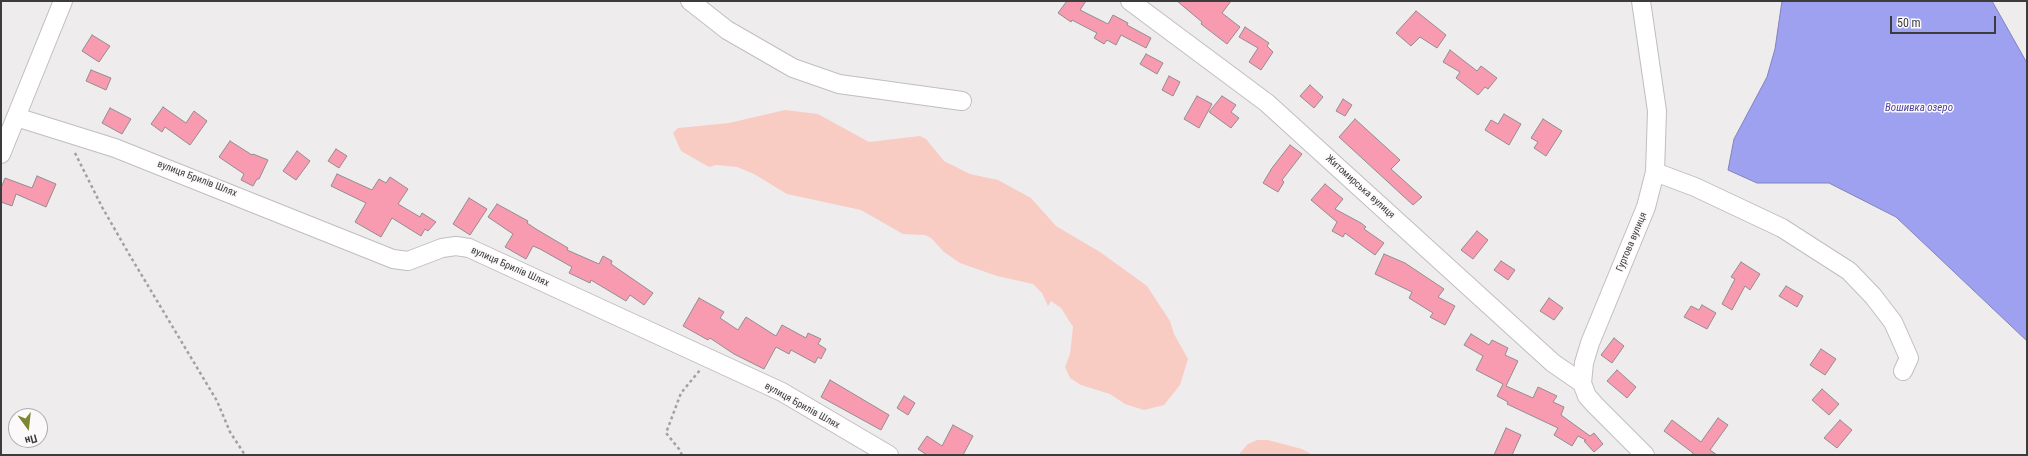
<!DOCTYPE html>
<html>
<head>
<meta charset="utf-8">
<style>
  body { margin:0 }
  #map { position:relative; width:2028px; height:456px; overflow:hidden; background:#efecee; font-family:"Roboto Condensed",sans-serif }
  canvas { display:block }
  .frame { position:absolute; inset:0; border:2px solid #3d3c3d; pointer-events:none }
  .north { position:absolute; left:8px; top:408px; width:40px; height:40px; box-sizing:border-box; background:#fcf9fb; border:1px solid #b0adaf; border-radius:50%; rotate:165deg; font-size:11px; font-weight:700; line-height:16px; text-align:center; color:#3d3c3d }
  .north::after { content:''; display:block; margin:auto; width:14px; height:18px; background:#7f8632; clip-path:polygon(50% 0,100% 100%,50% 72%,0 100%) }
  .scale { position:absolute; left:1890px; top:16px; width:106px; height:18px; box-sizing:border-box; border:2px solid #3d3c3d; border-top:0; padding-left:5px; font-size:12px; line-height:14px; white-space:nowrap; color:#3d3c3d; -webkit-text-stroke:3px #fcf9fb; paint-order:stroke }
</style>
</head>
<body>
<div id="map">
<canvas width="2028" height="456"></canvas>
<div class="frame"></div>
<div class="north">Пн</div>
<div class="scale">50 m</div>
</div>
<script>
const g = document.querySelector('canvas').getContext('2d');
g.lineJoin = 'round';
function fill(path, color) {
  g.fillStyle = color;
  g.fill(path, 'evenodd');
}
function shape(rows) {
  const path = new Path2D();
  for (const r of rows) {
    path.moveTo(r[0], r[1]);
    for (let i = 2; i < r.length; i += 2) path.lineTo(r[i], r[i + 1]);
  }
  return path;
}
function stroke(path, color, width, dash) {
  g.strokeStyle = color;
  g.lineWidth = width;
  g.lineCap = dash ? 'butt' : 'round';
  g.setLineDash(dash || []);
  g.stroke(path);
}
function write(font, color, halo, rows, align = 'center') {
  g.font = font + ' "Roboto Condensed",sans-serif';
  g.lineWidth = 3;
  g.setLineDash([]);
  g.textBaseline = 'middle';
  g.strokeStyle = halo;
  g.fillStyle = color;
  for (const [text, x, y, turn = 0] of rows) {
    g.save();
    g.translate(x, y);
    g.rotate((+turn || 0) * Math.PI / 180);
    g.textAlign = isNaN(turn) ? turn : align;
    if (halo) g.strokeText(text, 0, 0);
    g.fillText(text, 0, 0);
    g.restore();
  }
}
fill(shape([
  [785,110,818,114,869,142,920,136,926,139,944,161,970,174,998,180,1031,198,1056,226,1100,252,1147,286,1170,321,1174,334,1188,359,1180,385,1164,405,1144,410,1125,404,1110,394,1081,385,1070,378,1065,367,1070,354,1073,327,1061,308,1051,301,1048,306,1042,293,1033,284,997,276,960,263,944,252,931,238,925,235,903,234,861,210,787,194,754,174,737,167,716,165,709,167,681,151,673,133,678,128,729,123],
  [1257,440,1268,440,1302,449,1313,455,1240,455,1240,453,1248,444]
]), '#f8ccc3');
const water = shape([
  [1782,1,1992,1,2027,63,2027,341,1896,217,1829,183,1757,183,1728,170,1734,139,1767,77,1775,49,1782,1]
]);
fill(water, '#9ea1f0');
stroke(water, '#8183ba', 1);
const building = shape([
  [1067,1,1086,1,1080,10,1108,24,1113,15,1128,23,1127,25,1151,38,1146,48,1121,35,1116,45,1107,40,1104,44,1094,38,1097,33,1072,20,1071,22,1058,13,1067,1],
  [1177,1,1231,1,1222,13,1240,27,1227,44,1201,24,1202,22,1177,1],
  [1416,11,1446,35,1437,48,1420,37,1411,46,1396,33,1416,11],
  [1245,27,1269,43,1267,46,1273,52,1261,70,1249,62,1258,48,1239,37,1245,27],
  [92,35,110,46,99,62,82,51,92,35],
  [1450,50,1477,71,1481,66,1497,78,1488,89,1485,87,1478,95,1456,78,1460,72,1443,62,1450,50],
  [1146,54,1163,63,1157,74,1140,64,1146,54],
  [91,70,111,78,106,90,86,81,91,70],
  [1169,76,1180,82,1173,96,1162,90,1169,76],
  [1310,85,1323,97,1314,108,1300,96,1310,85],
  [1197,96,1212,104,1199,128,1184,119,1197,96],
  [1222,96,1236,105,1231,112,1239,118,1231,128,1209,112,1222,96],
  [1343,99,1352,105,1345,116,1336,111,1343,99],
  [163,107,186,123,194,111,207,121,190,145,165,127,162,132,151,124,163,107],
  [110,108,131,119,122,134,102,123,110,108],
  [1504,114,1521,124,1509,145,1485,130,1491,120,1498,124,1504,114],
  [1355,119,1400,160,1391,169,1422,197,1413,205,1339,137,1355,119],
  [1543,119,1562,131,1546,156,1534,148,1538,142,1531,138,1543,119],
  [230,141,252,155,253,154,268,160,259,179,257,179,253,186,241,180,244,174,219,157,230,141],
  [1290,145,1302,154,1282,180,1284,182,1278,192,1263,183,1272,168,1290,145],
  [336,149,347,156,339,168,328,161,336,149],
  [297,151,310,161,296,180,283,171,297,151],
  [337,174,372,190,379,179,386,183,390,177,408,189,398,204,420,217,422,213,436,222,428,231,425,229,421,236,392,218,381,237,355,222,366,203,331,186,337,174],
  [37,176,56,184,46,207,16,194,12,206,1,202,1,188,5,178,32,188,37,176],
  [1325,184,1343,199,1335,209,1361,223,1366,227,1364,229,1384,243,1375,255,1345,233,1343,237,1332,231,1337,222,1311,200,1325,184],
  [469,198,487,209,470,235,453,224,469,198],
  [497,204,528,221,527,223,536,229,568,248,567,250,599,264,603,256,612,261,611,264,653,293,644,305,630,295,626,301,591,280,590,283,569,273,572,267,540,249,533,246,526,259,505,247,513,234,488,217,497,204],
  [1477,231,1488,240,1473,259,1461,250,1477,231],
  [1384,254,1405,263,1444,289,1438,297,1455,306,1445,325,1430,317,1433,313,1409,298,1412,292,1375,274,1384,254],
  [1501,261,1515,270,1508,280,1494,270,1501,261],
  [1741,262,1760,274,1750,290,1745,286,1732,310,1722,304,1735,279,1731,277,1741,262],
  [1786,286,1803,296,1797,307,1779,296,1786,286],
  [699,298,724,312,720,318,738,330,746,317,776,336,782,325,806,338,808,333,821,339,818,344,826,349,821,359,818,357,815,363,791,350,789,354,776,347,764,369,734,354,710,338,708,340,683,326,699,298],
  [1549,298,1563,308,1554,320,1540,311,1549,298],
  [1702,305,1716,313,1707,329,1684,317,1691,306,1699,310,1702,305],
  [1471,334,1489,345,1492,340,1508,348,1505,355,1518,361,1506,386,1533,398,1538,387,1557,396,1553,402,1564,407,1561,415,1590,436,1594,433,1603,444,1594,452,1584,441,1586,440,1578,436,1572,446,1554,435,1558,428,1507,404,1508,402,1497,396,1503,384,1476,370,1483,356,1464,345,1471,334],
  [1614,338,1624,346,1612,363,1601,355,1614,338],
  [1821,349,1836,359,1825,375,1810,365,1821,349],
  [1617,370,1636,387,1627,398,1607,381,1617,370],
  [830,380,889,415,881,430,821,397,830,380],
  [1822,389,1839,404,1829,415,1812,400,1822,389],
  [904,396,915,403,908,415,897,408,904,396],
  [1718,418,1728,425,1710,450,1717,455,1692,455,1693,453,1664,431,1672,420,1701,442,1718,418],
  [1840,420,1852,430,1837,448,1824,438,1840,420],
  [953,425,973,436,963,455,927,455,918,449,927,436,942,446,953,425],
  [1506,428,1521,435,1512,455,1494,455,1506,428]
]);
fill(building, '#f89bb1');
stroke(building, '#918d8e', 1);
const minor = shape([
  [690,1,727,30,793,68,839,84,962,101],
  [1130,1,1267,103,1553,363,1582,383],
  [1641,1,1657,111,1655,172,1646,207,1590,343,1584,363,1582,383,1587,396,1595,405,1645,455],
  [16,117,63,1],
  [1,154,16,117,115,148,393,259,408,261,442,248,456,246,469,248,782,392,889,455],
  [1655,172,1695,187,1782,228,1849,271,1873,296,1893,322,1909,358,1903,371]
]);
stroke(minor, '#c0bebf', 20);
stroke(shape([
  [75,153,102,207,129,254,217,401,230,432,245,455],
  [682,455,679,449,666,433,681,393,700,370]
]), '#a2a0a2', 2.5, [3, 3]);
stroke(minor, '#fff', 18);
write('10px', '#3d3c3d', '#fcf9fb', [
  ["вулиця Брилів Шлях",197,179,21],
  ["Житомирська вулиця",1360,187,42],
  ["Гуртова вулиця",1632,242,-67],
  ["вулиця Брилів Шлях",510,267,24],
  ["вулиця Брилів Шлях",802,406,29]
]);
write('italic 11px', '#4c46a1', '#fcf9fb', [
  ["Вошивка озеро",1919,108]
]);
</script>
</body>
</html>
